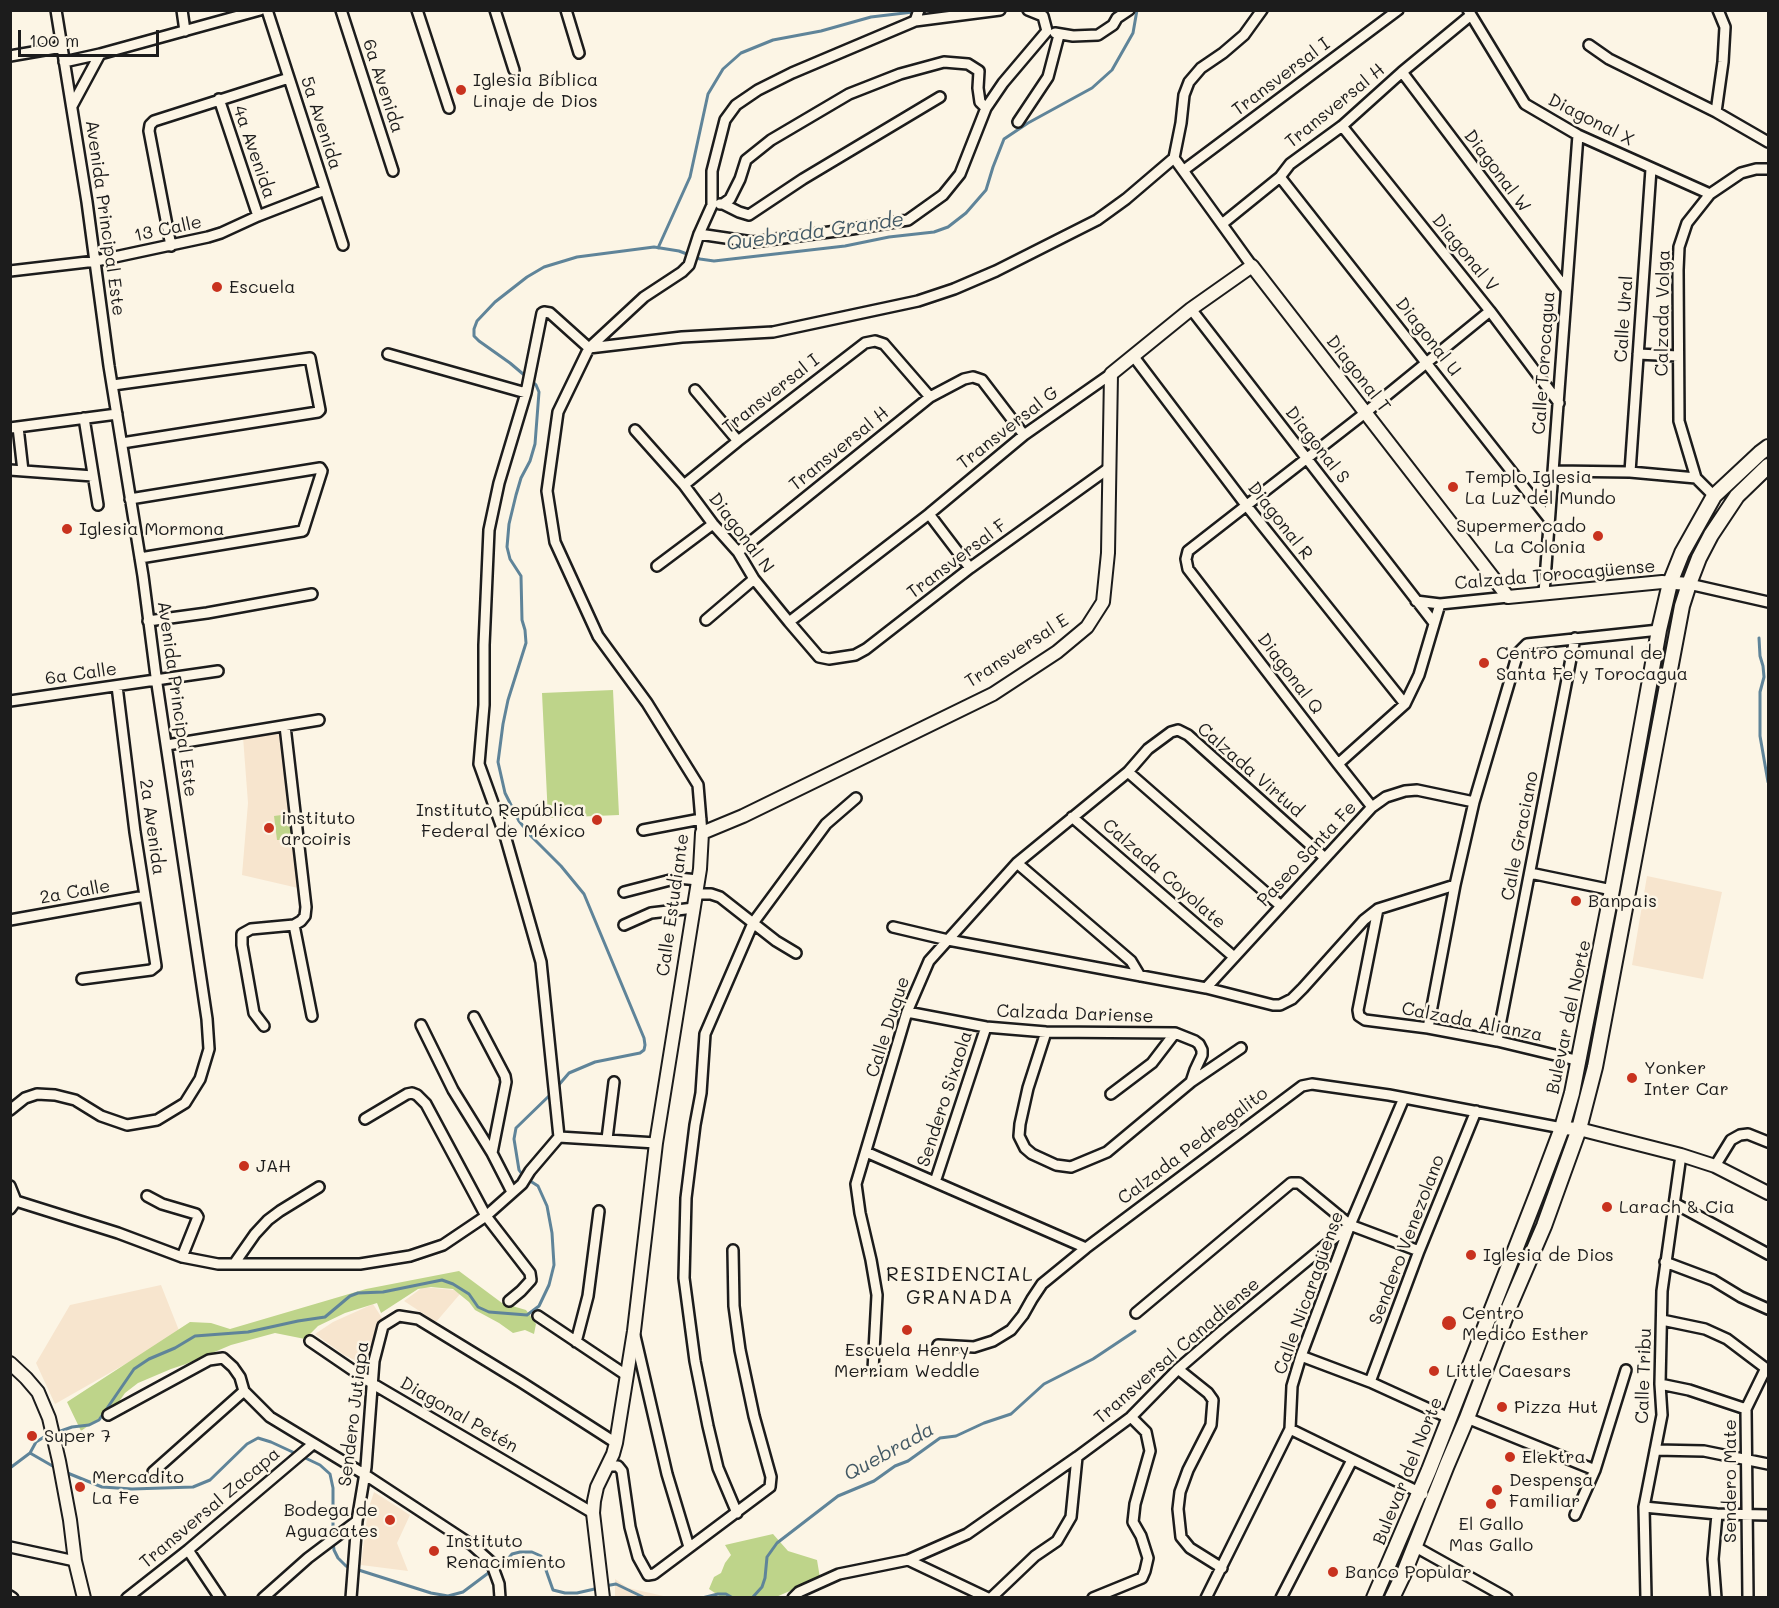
<!DOCTYPE html>
<html>
<head>
<meta charset="utf-8">
<style>
  body { margin:0 }
  #map { position:relative; width:1779px; height:1608px; overflow:hidden; background:#fcf5e5; font-family:Mali,sans-serif }
  canvas { display:block }
  .frame { position:absolute; inset:0; border:12px solid #1c1c1c; pointer-events:none }
  .scale { position:absolute; left:18px; top:30px; width:141px; height:27px; box-sizing:border-box; border:3px solid #1c1c1c; border-top:0; padding-left:8px; font-size:18px; line-height:21px; white-space:nowrap; color:#1c1c1c; -webkit-text-stroke:4px #fcf5e5; paint-order:stroke }
</style>
</head>
<body>
<div id="map">
<canvas width="1779" height="1608"></canvas>
<div class="frame"></div>
<div class="scale">100 m</div>
</div>
<script>
const g = document.querySelector('canvas').getContext('2d');
g.lineJoin = 'round';
function fill(path, color) {
  g.fillStyle = color;
  g.fill(path, 'evenodd');
}
function shape(rows) {
  const path = new Path2D();
  for (const r of rows) {
    path.moveTo(r[0], r[1]);
    for (let i = 2; i < r.length; i += 2) path.lineTo(r[i], r[i + 1]);
  }
  return path;
}
function stroke(path, color, width, dash) {
  g.strokeStyle = color;
  g.lineWidth = width;
  g.lineCap = dash ? 'butt' : 'round';
  g.setLineDash(dash || []);
  g.stroke(path);
}
function write(font, color, halo, rows, align = 'center') {
  g.font = font + ' Mali,sans-serif';
  g.lineWidth = 5;
  g.setLineDash([]);
  g.textBaseline = 'middle';
  g.strokeStyle = halo;
  g.fillStyle = color;
  for (const [text, x, y, turn = 0] of rows) {
    g.save();
    g.translate(x, y);
    g.rotate((+turn || 0) * Math.PI / 180);
    g.textAlign = isNaN(turn) ? turn : align;
    if (halo) g.strokeText(text, 0, 0);
    g.fillText(text, 0, 0);
    g.restore();
  }
}
fill(shape([
  [280,734,286,773,298,888,242,875,248,803,243,737],
  [1647,876,1722,892,1703,979,1632,965],
  [161,1285,180,1333,55,1404,36,1363,70,1305],
  [423,1287,454,1290,460,1294,436,1322,404,1301],
  [373,1304,382,1318,365,1365,344,1355,315,1334,333,1322],
  [374,1492,410,1515,397,1543,408,1571,361,1565,368,1510],
  [615,1579,628,1588,668,1597,615,1597]
]), '#f7e5ce');
fill(shape([
  [613,690,619,815,548,818,542,693],
  [289,814,292,840,277,840,274,816],
  [459,1271,502,1303,526,1310,536,1324,534,1334,525,1330,513,1333,499,1323,475,1310,469,1302,453,1289,431,1287,418,1289,381,1313,377,1303,345,1313,318,1326,305,1339,275,1333,231,1345,186,1364,171,1369,138,1383,125,1393,116,1406,81,1431,67,1402,190,1322,211,1323,230,1329,366,1289],
  [773,1534,788,1551,817,1560,820,1578,776,1597,721,1597,709,1589,714,1577,721,1573,725,1563,731,1555,725,1545]
]), '#bed48a');
stroke(shape([
  [935,11,940,10],
  [658,248,690,177,708,94,723,69,741,53,773,40,821,31,871,17,913,12],
  [1759,638,1760,656,1763,666,1764,677,1760,692,1760,736,1768,782],
  [557,1087,569,1073,595,1062,640,1053,644,1050,645,1045,644,1038,584,894,561,866,531,836,519,821,505,793,498,762,503,724,508,700,526,643,525,630,522,620,521,576,510,559,507,547,509,524,516,495,521,478,530,461,535,444,539,392,536,385,510,363,479,341,474,336,474,329,477,321,495,302,527,277,544,267,577,257,654,247,679,251,700,259,714,261,845,246,889,237,934,232,948,227,966,213,986,190,993,167,1004,139,1028,123,1092,88,1112,70,1133,33,1137,10],
  [55,1433,72,1427,89,1425,99,1420,134,1369,149,1359,175,1348,195,1336,248,1332,298,1321,325,1317,350,1296,358,1293,383,1292,442,1280,453,1284,469,1294,478,1307,489,1312,527,1315,539,1306,549,1285,554,1265,552,1233,547,1206,538,1186,524,1177,519,1170,514,1139,516,1128,551,1094],
  [30,1453,56,1468],
  [10,1468,30,1453,36,1442,49,1434],
  [65,1472,102,1487,132,1489,193,1487,210,1480,247,1444,258,1438,271,1442,299,1455,320,1465,330,1474,333,1488,333,1535],
  [333,1542,334,1550,338,1558,346,1566,431,1593,448,1596,463,1592,491,1571],
  [496,1567,507,1560,512,1554,520,1552,532,1552,541,1556,553,1590,565,1593,577,1593,599,1588],
  [605,1586,616,1584,645,1598],
  [702,1598,718,1594,726,1594,733,1598],
  [752,1598,762,1587,765,1578,767,1557,777,1543,838,1496,874,1481,895,1466,908,1461,940,1438,956,1436,984,1423,1011,1414,1044,1384,1093,1359,1135,1331]
]), '#5f8499', 3);
const minor = shape([
  [182,10,185,31],
  [267,10,343,245],
  [341,10,393,171],
  [417,10,449,108],
  [495,10,514,70],
  [566,10,579,53],
  [1028,10,1043,16,1047,31],
  [1468,10,1525,104,1578,135,1710,194],
  [915,21,1000,10],
  [1055,33,1073,36,1098,35,1113,25,1117,18,1129,10],
  [1589,45,1609,59,1716,112,1768,142],
  [10,56,62,47],
  [64,62,100,54],
  [1402,72,1566,289],
  [219,99,258,216],
  [72,106,100,54,260,10],
  [1716,112,1723,62,1725,27,1718,10],
  [1018,122,1048,77,1059,35],
  [1342,126,1490,311,1559,403],
  [1174,158,1181,123,1184,95,1189,82,1201,68,1223,53,1244,35,1262,10],
  [1184,170,1398,10],
  [1280,177,1549,519],
  [720,204,723,204,739,212,749,215,803,179,940,97],
  [723,204,730,199,740,179,746,160,771,140,849,94,900,74,944,62,968,64,979,71,978,88,980,102,986,108],
  [1222,224,1280,177,1290,164,1342,126,1402,72,1471,15],
  [699,234,753,242,852,229,908,220,943,195,960,174,986,108,1003,83,1047,31],
  [171,246,149,131,150,125,154,121,289,78],
  [10,271,96,261,208,237,221,233,258,216,325,190],
  [1191,309,1434,623],
  [388,354,526,393],
  [1638,354,1678,356],
  [1134,357,1246,505,1405,704],
  [113,385,310,358,320,410,318,412,122,443],
  [695,390,738,441],
  [84,418,98,505],
  [18,427,23,471],
  [10,428,117,414],
  [635,430,684,485,713,524,738,552,754,579,789,622,819,657,829,659,855,655,866,649,970,568,1109,468],
  [10,470,93,476],
  [1553,471,1630,472,1696,478],
  [1630,472,1651,169],
  [684,485,738,441,865,343,875,341,884,344,930,397],
  [1714,496,1696,478,1679,421,1678,270,1679,247,1687,223,1710,194,1741,173,1756,169,1768,169],
  [130,499,320,468,322,471,303,531,140,558],
  [929,514,970,568],
  [738,552,930,397,964,379,973,377,982,380,1024,435],
  [657,566,713,524],
  [1689,584,1768,602],
  [1544,593,1578,135],
  [1416,601,1440,604],
  [706,620,754,579],
  [148,621,207,613,312,594],
  [789,622,929,514,1024,435,1111,374],
  [10,701,218,671],
  [167,745,319,720],
  [1338,764,1405,704,1419,675,1440,604,1508,597],
  [1128,772,1281,906],
  [1372,807,1338,764,1188,569,1186,559,1188,551,1365,413,1490,311],
  [1072,817,1234,957],
  [643,830,701,819],
  [702,833,698,785,647,703,598,636,555,542,547,491,558,412,589,348,644,297,682,272,689,265,699,234,712,205,712,171,725,120,736,105,758,90,792,73,915,21,919,10],
  [1017,863,1131,961,1140,976],
  [1530,873,1612,890],
  [1455,885,1378,909,1358,1010,1359,1016,1365,1020,1428,1028,1497,1041,1580,1061],
  [624,892,678,878,698,880],
  [696,894,711,894,720,897,776,941,796,953],
  [10,920,145,896],
  [294,925,312,1016],
  [624,925,651,913,694,908],
  [893,927,948,940,1206,988,1372,807,1386,797,1405,791,1417,790,1474,802,1518,653,1527,644,1659,630],
  [82,979,151,970,156,966,135,832,117,686],
  [1206,988,1273,1005,1280,1005,1292,999,1303,988,1364,920,1378,909],
  [907,1012,986,1027,1046,1032,1175,1033,1195,1041,1199,1044,1202,1050,1202,1055,1195,1070,1191,1082],
  [474,1017,505,1076,506,1082,492,1153],
  [421,1025,453,1090,492,1153,512,1192],
  [264,1026,254,1013,242,945,242,934,251,929,294,925,301,921,305,916,306,907,285,726],
  [1428,1028,1455,885,1474,802],
  [1046,1032,1028,1088,1020,1124,1019,1136,1025,1148,1032,1154,1056,1165,1071,1167,1107,1152,1191,1082,1241,1048],
  [1497,1041,1575,638],
  [1111,1094,1152,1063,1175,1033],
  [10,1110,25,1098,37,1094,55,1095,75,1100,101,1116,127,1125,157,1120,185,1103,200,1079,209,1049,207,1019,157,684,143,576,109,366,87,202,56,10],
  [365,1119,407,1094,412,1093,417,1095,426,1104,486,1216,530,1273,531,1280,521,1291,509,1301],
  [559,1137,656,1143],
  [607,1139,614,1082],
  [866,1152,1086,1248],
  [1715,1166,1731,1140,1740,1135,1748,1134,1768,1142],
  [935,1182,986,1027],
  [10,1186,16,1201,10,1209],
  [147,1196,162,1204,196,1214,198,1217,182,1257],
  [16,1201,118,1233,182,1257,218,1264,360,1264,410,1256,443,1245,486,1216,522,1184,530,1171,559,1137,541,962,506,839,479,764,484,705,484,645,489,530,499,483,526,393,542,313,544,312,550,313,589,348,682,337,773,332,918,301,954,289,996,271,1097,220,1126,199,1174,158,1252,266],
  [1674,1203,1768,1254],
  [1665,1262,1713,1280,1741,1297,1768,1309],
  [234,1264,255,1234,268,1220,280,1211,319,1187],
  [1136,1313,1291,1183,1299,1183,1350,1225,1419,1251],
  [538,1316,626,1375],
  [1662,1320,1705,1329,1727,1339,1768,1370],
  [635,1336,667,1474,689,1547],
  [310,1341,373,1384,593,1513],
  [576,1342,588,1296,599,1211],
  [938,1345,974,1347,993,1341,1011,1330,1023,1315,1032,1299,1042,1284,1086,1248,1302,1086,1312,1084,1389,1095,1562,1128],
  [1301,1356,1370,1382,1449,1418],
  [1178,1369,1208,1393,1213,1400,1211,1425,1188,1470,1180,1492,1178,1509,1181,1537,1190,1548,1222,1568],
  [873,1370,877,1295,871,1260,860,1213,856,1184,907,1012,929,961,1017,863,1128,772,1148,749,1171,732,1178,730,1188,735,1325,858],
  [1370,1382,1419,1251,1476,1111],
  [1660,1384,1689,1390,1746,1409],
  [108,1415,209,1360,223,1358,233,1367,240,1377,244,1391,270,1417,364,1474,472,1545,491,1562,499,1584,500,1598],
  [1467,1418,1595,1470],
  [1290,1429,1423,1494],
  [1655,1450,1704,1451,1768,1464],
  [607,1466,618,1466,622,1471,630,1527,638,1557,648,1575,654,1574,770,1487,771,1477,754,1416,740,1350,734,1306,733,1250],
  [153,1472,244,1391],
  [1644,1507,1717,1514,1768,1515],
  [737,1513,718,1468,708,1426,695,1361,684,1278,686,1198,695,1125,701,1093,705,1034,753,923,826,824,856,798],
  [1575,1515,1595,1470,1626,1370],
  [1414,1546,1507,1598],
  [10,1547,75,1561],
  [188,1550,220,1598],
  [908,1560,988,1598],
  [10,1596,13,1598],
  [127,1598,188,1550,313,1444],
  [263,1598,308,1558,357,1521],
  [351,1598,357,1521,366,1467,374,1361,383,1326,399,1316,418,1319,521,1382,616,1443],
  [793,1598,799,1592,839,1574,908,1560,967,1534,1077,1457,1131,1417,1178,1369,1222,1331,1350,1225],
  [991,1598,1035,1556,1057,1541,1071,1517,1077,1457],
  [1093,1598,1142,1578,1145,1571,1148,1558,1141,1536,1133,1522,1135,1504,1150,1451,1146,1432,1131,1417],
  [1206,1598,1290,1429,1292,1386,1301,1356,1350,1225,1404,1098],
  [1281,1598,1352,1460],
  [1646,1598,1644,1507,1662,1415,1660,1384,1662,1291,1681,1155],
  [1716,1598,1713,1559,1717,1514],
  [1748,1598,1746,1409,1766,1368]
]);
const tertiary = shape([
  [1562,1128,1579,1129,1681,1155,1715,1166,1768,1193],
  [10,1363,26,1378,38,1392,49,1418,59,1461,70,1520,75,1561,84,1598],
  [603,1598,593,1513,594,1501,597,1487,613,1454,616,1443,634,1331,656,1143,700,869,702,833,743,816,993,694,1057,652,1087,627,1103,602,1108,553,1111,374,1191,309,1252,266,1508,597,1662,582,1689,584]
]);
const secondary = shape([
  [1374,1598,1429,1470,1539,1189,1562,1128,1572,1093,1612,890,1659,630,1670,583,1682,553,1714,496,1760,453,1768,447],
  [1392,1598,1404,1573,1447,1465,1467,1418,1510,1305,1544,1226,1579,1129,1595,1067,1682,606,1689,584,1699,558,1711,535,1737,496,1768,466]
]);
stroke(minor, '#1c1c1c', 14);
stroke(tertiary, '#1c1c1c', 16);
stroke(secondary, '#1c1c1c', 18);
stroke(minor, '#fcf5e5', 9);
stroke(tertiary, '#fcf5e5', 12);
stroke(secondary, '#fcf5e5', 14);
for (const [x, y, r, color] of [
  [461,90,6,"#c8321e"],
  [217,287,6,"#c8321e"],
  [1453,487,6,"#c8321e"],
  [67,529,6,"#c8321e"],
  [1598,536,6,"#c8321e"],
  [1484,663,6,"#c8321e"],
  [597,820,6,"#c8321e"],
  [269,828,6,"#c8321e"],
  [1576,901,6,"#c8321e"],
  [1632,1078,6,"#c8321e"],
  [244,1166,6,"#c8321e"],
  [1607,1207,6,"#c8321e"],
  [1471,1255,6,"#c8321e"],
  [1449,1323,8,"#c8321e"],
  [907,1330,6,"#c8321e"],
  [1434,1371,6,"#c8321e"],
  [1502,1407,6,"#c8321e"],
  [32,1436,6,"#c8321e"],
  [1510,1457,6,"#c8321e"],
  [80,1487,6,"#c8321e"],
  [1497,1490,6,"#c8321e"],
  [1491,1504,6,"#c8321e"],
  [390,1520,6,"#c8321e"],
  [434,1551,6,"#c8321e"],
  [1333,1572,6,"#c8321e"]
]) {
  const dot = new Path2D();
  dot.arc(x, y, r, 0, 2 * Math.PI);
  g.fillStyle = color;
  g.fill(dot);
  stroke(dot, '#fcf5e5', 2);
}
write('18px', '#1c1c1c', '#fcf5e5', [
  ["Transversal I",1281,77,-37],
  ["6a Avenida",383,86,72],
  ["Transversal H",1335,106,-39],
  ["Diagonal X",1591,120,27],
  ["5a Avenida",321,123,72],
  ["4a Avenida",254,152,71],
  ["Diagonal W",1497,171,53],
  ["Avenida Principal Este",105,218,82],
  ["13 Calle",168,229,-12],
  ["Diagonal V",1465,253,51],
  ["Calzada Volga",1663,313,-89],
  ["Calle Ural",1624,319,-86],
  ["Diagonal U",1428,337,52],
  ["Calle Torocagua",1544,363,-86],
  ["Diagonal T",1358,374,52],
  ["Transversal I",771,394,-38],
  ["Transversal G",1008,428,-38],
  ["Diagonal S",1317,445,52],
  ["Transversal H",839,449,-39],
  ["Diagonal R",1280,521,52],
  ["Diagonal N",741,533,53],
  ["Transversal F",957,559,-37],
  ["Calzada Torocagüense",1555,575,-5],
  ["Transversal E",1017,651,-33],
  ["6a Calle",81,674,-8],
  ["Diagonal Q",1290,674,53],
  ["Avenida Principal Este",177,699,82],
  ["Calzada Virtud",1250,770,41],
  ["2a Avenida",152,827,82],
  ["Calle Graciano",1520,836,-79],
  ["Paseo Santa Fe",1307,854,-47],
  ["Calzada Coyolate",1164,874,41],
  ["2a Calle",75,892,-10],
  ["Calle Estudiante",673,905,-82],
  ["Calzada Dariense",1075,1014,2],
  ["Bulevar del Norte",1569,1017,-78],
  ["Calzada Alianza",1472,1022,11],
  ["Calle Duque",888,1027,-72],
  ["Sendero Sixaola",945,1099,-72],
  ["Calzada Pedregalito",1193,1146,-37],
  ["Sendero Venezolano",1407,1240,-69],
  ["Calle Nicaragüense",1309,1293,-70],
  ["Transversal Canadiense",1177,1351,-41],
  ["Calle Tribu",1644,1376,-88],
  ["Sendero Jutiapa",354,1414,-83],
  ["Diagonal Petén",459,1415,30],
  ["Bulevar del Norte",1408,1471,-68],
  ["Sendero Mate",1730,1481,-90],
  ["Transversal Zacapa",210,1508,-40]
]);
write('18px', '#1c1c1c', '#fcf5e5', [
  ["Iglesia Bíblica",473,80],
  ["Linaje de Dios",473,101],
  ["Escuela",229,287],
  ["Templo Iglesia",1465,477],
  ["La Luz del Mundo",1465,498],
  ["Supermercado",1586,526,"right"],
  ["La Colonia",1586,547,"right"],
  ["Iglesia Mormona",79,529],
  ["Centro comunal de",1496,653],
  ["Santa Fe y Torocagua",1496,674],
  ["Instituto República",585,810,"right"],
  ["Federal de México",585,831,"right"],
  ["instituto",281,818],
  ["arcoiris",281,839],
  ["Banpais",1588,901],
  ["Yonker",1644,1068],
  ["Inter Car",1644,1089],
  ["JAH",256,1166],
  ["Larach & Cia",1619,1207],
  ["Iglesia de Dios",1483,1255],
  ["Centro",1462,1313],
  ["Medico Esther",1462,1334],
  ["Escuela Henry",907,1350,"center"],
  ["Merriam Weddle",907,1371,"center"],
  ["Little Caesars",1446,1371],
  ["Pizza Hut",1514,1407],
  ["Super 7",44,1436],
  ["Elektra",1522,1457],
  ["Mercadito",92,1477],
  ["La Fe",92,1498],
  ["Despensa",1509,1480],
  ["Familiar",1509,1501],
  ["Bodega de",378,1510,"right"],
  ["Aguacates",378,1531,"right"],
  ["El Gallo",1491,1524,"center"],
  ["Mas Gallo",1491,1545,"center"],
  ["Instituto",446,1541],
  ["Renacimiento",446,1562],
  ["Banco Popular",1345,1572]
], 'left');
write('italic 20px', '#435965', '#fcf5e5', [
  ["Quebrada Grande",815,232,-8],
  ["Quebrada",889,1452,-29]
]);
g.letterSpacing = '1.5px';
write('20px', '#1c1c1c', '#fcf5e5', [
  ["RESIDENCIAL",960,1275],
  ["GRANADA",960,1298]
]);
g.letterSpacing = '0px';
</script>
</body>
</html>
